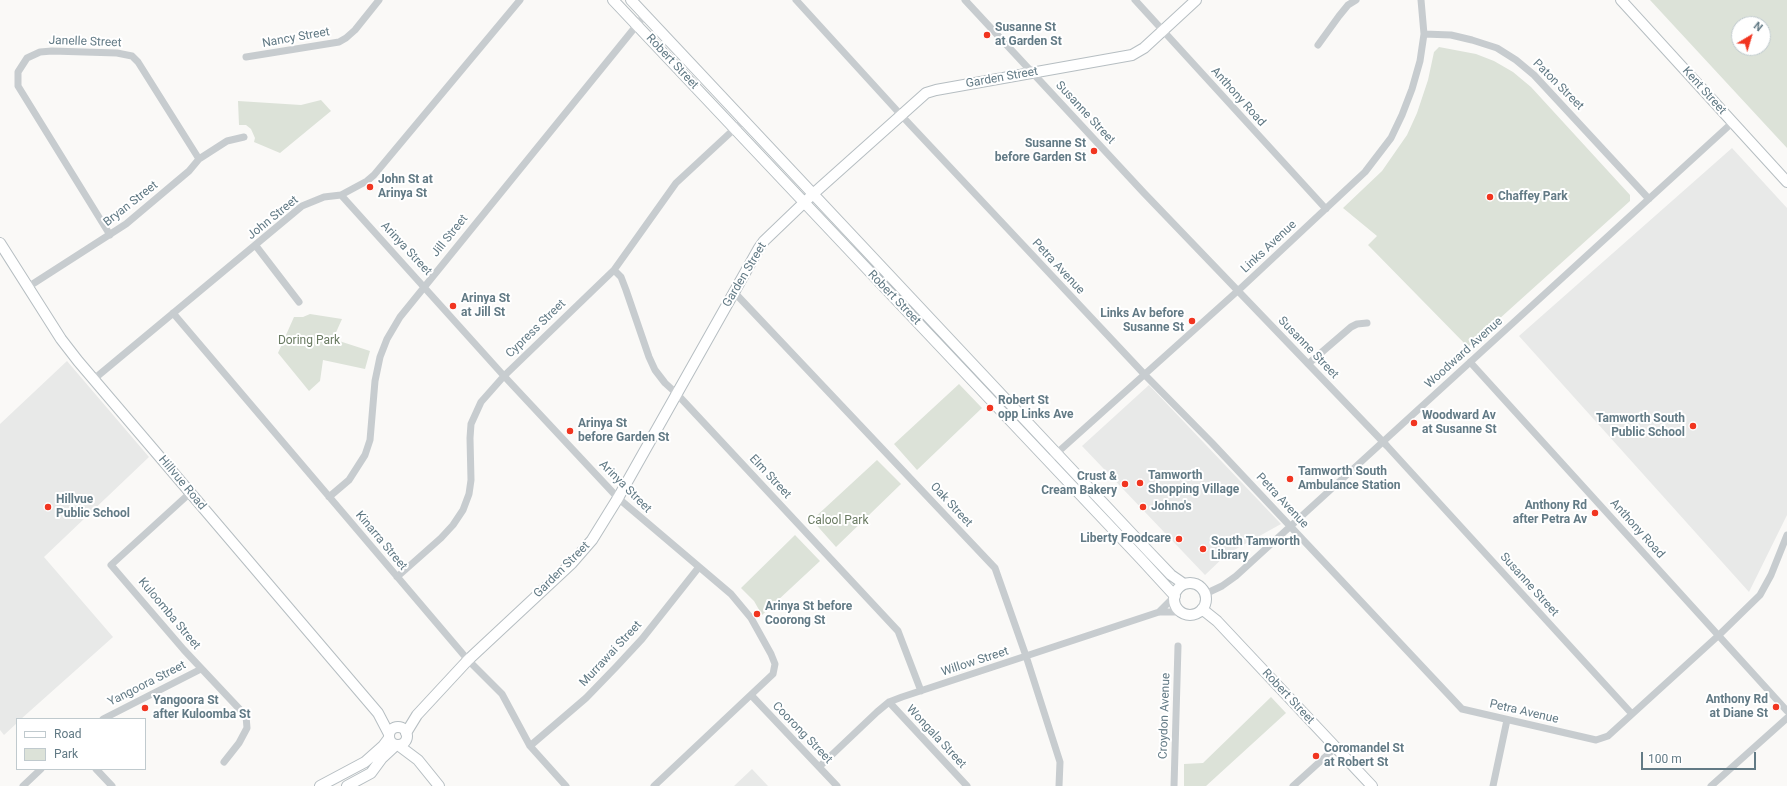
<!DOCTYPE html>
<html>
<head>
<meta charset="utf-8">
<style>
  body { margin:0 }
  #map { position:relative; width:1787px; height:786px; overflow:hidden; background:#faf9f7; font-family:Roboto,sans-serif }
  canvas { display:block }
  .legend { position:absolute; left:16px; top:718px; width:130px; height:52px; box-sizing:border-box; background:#fff; border:1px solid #c0cace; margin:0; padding:5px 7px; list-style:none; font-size:12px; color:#627a85 }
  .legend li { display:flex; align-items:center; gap:8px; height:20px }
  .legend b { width:20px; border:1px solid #c0cace }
  .north { position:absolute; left:1731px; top:16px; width:40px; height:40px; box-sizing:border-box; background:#fff; border:1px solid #c0cace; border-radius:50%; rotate:38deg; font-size:11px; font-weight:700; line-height:16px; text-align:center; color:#627a85 }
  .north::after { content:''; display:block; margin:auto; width:14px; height:18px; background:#f13520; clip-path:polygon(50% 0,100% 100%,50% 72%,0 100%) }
  .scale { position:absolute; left:1641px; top:752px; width:115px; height:18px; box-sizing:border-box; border:2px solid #627a85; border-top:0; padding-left:5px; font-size:12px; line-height:14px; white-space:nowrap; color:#627a85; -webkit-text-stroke:3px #fff; paint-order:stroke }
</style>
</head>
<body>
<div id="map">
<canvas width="1787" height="786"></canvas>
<ul class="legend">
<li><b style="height:5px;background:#fff"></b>Road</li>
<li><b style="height:11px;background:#dce2d8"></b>Park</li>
</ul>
<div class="north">N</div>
<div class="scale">100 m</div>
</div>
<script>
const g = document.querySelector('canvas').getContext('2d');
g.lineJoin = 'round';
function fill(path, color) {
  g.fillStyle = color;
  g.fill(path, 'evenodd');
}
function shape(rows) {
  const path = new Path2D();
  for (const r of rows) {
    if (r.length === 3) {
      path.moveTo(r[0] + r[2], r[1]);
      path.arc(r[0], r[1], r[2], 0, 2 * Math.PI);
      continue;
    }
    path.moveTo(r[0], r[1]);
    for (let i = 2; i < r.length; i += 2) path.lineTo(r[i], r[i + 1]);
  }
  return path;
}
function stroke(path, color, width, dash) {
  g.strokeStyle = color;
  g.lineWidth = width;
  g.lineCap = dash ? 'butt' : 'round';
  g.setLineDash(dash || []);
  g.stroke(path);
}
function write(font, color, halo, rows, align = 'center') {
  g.font = font + ' Roboto,sans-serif';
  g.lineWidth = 4;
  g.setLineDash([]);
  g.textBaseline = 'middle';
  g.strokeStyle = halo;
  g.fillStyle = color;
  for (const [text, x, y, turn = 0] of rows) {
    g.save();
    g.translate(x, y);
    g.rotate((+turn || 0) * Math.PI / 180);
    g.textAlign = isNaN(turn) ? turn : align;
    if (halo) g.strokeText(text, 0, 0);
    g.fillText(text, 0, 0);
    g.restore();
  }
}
fill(shape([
  [1732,148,1787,208,1787,515,1749,592,1519,336],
  [67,361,149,457,44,557,113,637,21,719,17,719,17,723,4,735,0,730,0,424],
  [1149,385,1281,524,1227,554,1205,575,1082,446],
  [752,769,768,786,734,786]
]), '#e8e9e8');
fill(shape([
  [1650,0,1787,0,1787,148,1774,134],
  [1739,24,1763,24,1763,48,1739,48],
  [1439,47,1476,54,1494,61,1513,72,1531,87,1630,195,1630,201,1468,347,1368,245,1377,236,1343,208,1382,171,1407,135,1417,113,1428,80,1434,52],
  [321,100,331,111,280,153,254,142,255,138,251,129,246,125,239,125,238,101,301,105],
  [310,314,342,319,333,339,370,351,365,369,323,360,320,381,309,391,278,353,294,317,303,317],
  [959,384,982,408,917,470,894,444],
  [877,460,901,484,836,547,812,520],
  [795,535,820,561,762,615,754,601,741,588],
  [1271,697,1286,713,1206,786,1184,786,1184,764,1203,763]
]), '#dce2d8');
const secondary = shape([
  [613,0,1141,559,1175,596],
  [631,0,1151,554,1171,575,1184,584],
  [1621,0,1787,182],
  [0,243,61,339,78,361,378,713,389,734],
  [1190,599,16],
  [1202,609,1217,621,1372,786],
  [398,736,9],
  [406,733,417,715,468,660,572,563,592,540,618,498,759,248,764,241,813,194,926,93,936,90,1132,55,1144,48,1196,0],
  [398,745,418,760,439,786],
  [320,786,365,762,383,746,389,738],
  [347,786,371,773,382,758,396,745]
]);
stroke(secondary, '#b6bec2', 12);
stroke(shape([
  [796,0,901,115,1145,375,1212,443,1462,709,1596,740,1608,736,1719,635,1760,595,1771,575,1787,535],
  [965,0,1144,193,1387,446,1632,714],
  [1135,0,1326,209],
  [1424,34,1451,35,1472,40,1497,48,1516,60,1534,75,1649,199],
  [1318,45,1339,16,1348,5,1356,0],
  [246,57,339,42,346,38,355,30,379,0],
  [341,195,504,376,618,498,731,594,751,618,771,654,775,664,773,674,654,786],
  [110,235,18,86,18,72,27,58,40,52,52,51,117,53,132,56,138,62,199,159],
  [256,246,299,302],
  [614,270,621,277,626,290,649,357,655,370,665,383,676,393,898,631,921,691],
  [28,287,126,224,189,171,199,159,227,141,244,137],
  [734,292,995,568,1026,656,1060,762,1059,786],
  [173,313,468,660,502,694,530,746,566,786],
  [1470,362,1787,711],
  [1308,364,1351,327,1357,324,1367,323],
  [94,379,302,206,324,197,341,195,367,181,374,175,520,0],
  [1048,461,1242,287,1365,172,1391,138,1402,115,1412,89,1420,61,1424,34,1421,0],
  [190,493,111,565,184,650,246,716,247,728,239,743,224,762],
  [329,497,349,480,365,455,370,440,375,381,380,357,387,339,400,317,645,15],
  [397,577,441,538,453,525,463,510,469,494,471,480,470,438,471,424,481,402,504,376,614,270,676,183,744,120],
  [1205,594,1222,586,1236,576,1733,122],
  [1159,612,1174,597],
  [751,695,837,786],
  [889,702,967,786],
  [103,719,201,669],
  [530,746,586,698,616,667,642,639,699,567],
  [819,767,877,712,889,702,902,697,1159,612,1181,612],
  [96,769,112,786],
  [23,786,41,769],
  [1174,786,1178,646],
  [1293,786,1335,748],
  [1493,786,1507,720],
  [1711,786,1787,718]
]), '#c7cccf', 7);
stroke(secondary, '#fff', 10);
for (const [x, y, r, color] of [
  [987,35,4,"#f13520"],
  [1094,151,4,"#f13520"],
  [370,187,4,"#f13520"],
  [1490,197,4,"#f13520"],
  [453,306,4,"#f13520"],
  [1192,321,4,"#f13520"],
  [990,408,4,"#f13520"],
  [1414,423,4,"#f13520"],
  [1693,426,4,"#f13520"],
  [570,431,4,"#f13520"],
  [1290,479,4,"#f13520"],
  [1140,483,4,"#f13520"],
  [1125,484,4,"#f13520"],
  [48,507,4,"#f13520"],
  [1143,507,4,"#f13520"],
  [1595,513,4,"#f13520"],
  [1179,539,4,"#f13520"],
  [1203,549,4,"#f13520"],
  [757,614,4,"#f13520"],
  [1776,707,4,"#f13520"],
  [145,708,4,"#f13520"],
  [1316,756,4,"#f13520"]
]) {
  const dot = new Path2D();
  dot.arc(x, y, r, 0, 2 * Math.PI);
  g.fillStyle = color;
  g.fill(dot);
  stroke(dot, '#fff', 1.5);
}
write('bold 12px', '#627a85', '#fff', [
  ["Susanne St",995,28],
  ["at Garden St",995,42],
  ["Susanne St",1086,144,"right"],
  ["before Garden St",1086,158,"right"],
  ["John St at",378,180],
  ["Arinya St",378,194],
  ["Chaffey Park",1498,197],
  ["Arinya St",461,299],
  ["at Jill St",461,313],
  ["Links Av before",1184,314,"right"],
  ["Susanne St",1184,328,"right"],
  ["Robert St",998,401],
  ["opp Links Ave",998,415],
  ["Woodward Av",1422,416],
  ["at Susanne St",1422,430],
  ["Tamworth South",1685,419,"right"],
  ["Public School",1685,433,"right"],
  ["Arinya St",578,424],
  ["before Garden St",578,438],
  ["Tamworth South",1298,472],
  ["Ambulance Station",1298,486],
  ["Tamworth",1148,476],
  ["Shopping Village",1148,490],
  ["Crust &",1117,477,"right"],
  ["Cream Bakery",1117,491,"right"],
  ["Hillvue",56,500],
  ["Public School",56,514],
  ["Anthony Rd",1587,506,"right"],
  ["after Petra Av",1587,520,"right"],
  ["Johno's",1151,507],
  ["Liberty Foodcare",1171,539,"right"],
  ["South Tamworth",1211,542],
  ["Library",1211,556],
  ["Arinya St before",765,607],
  ["Coorong St",765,621],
  ["Anthony Rd",1768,700,"right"],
  ["at Diane St",1768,714,"right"],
  ["Yangoora St",153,701],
  ["after Kuloomba St",153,715],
  ["Coromandel St",1324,749],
  ["at Robert St",1324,763]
], 'left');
write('12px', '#627a85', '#fff', [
  ["Nancy Street",296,38,-10],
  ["Janelle Street",85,42,2],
  ["Robert Street",672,62,47],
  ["Garden Street",1002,78,-10],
  ["Paton Street",1558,85,45],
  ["Kent Street",1704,91,48],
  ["Anthony Road",1238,97,48],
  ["Susanne Street",1085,113,47],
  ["Bryan Street",131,204,-38],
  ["John Street",273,218,-39],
  ["Jill Street",450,236,-51],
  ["Links Avenue",1269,247,-43],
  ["Arinya Street",406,249,47],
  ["Petra Avenue",1058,267,47],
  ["Garden Street",745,275,-59],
  ["Robert Street",894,298,46],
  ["Cypress Street",536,329,-44],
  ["Susanne Street",1308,348,46],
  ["Woodward Avenue",1464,353,-42],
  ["Elm Street",770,477,47],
  ["Hillvue Road",182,483,50],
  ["Arinya Street",625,487,45],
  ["Petra Avenue",1282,501,47],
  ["Oak Street",951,505,47],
  ["Anthony Road",1637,529,48],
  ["Kinarra Street",381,541,50],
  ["Garden Street",562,570,-45],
  ["Susanne Street",1529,585,48],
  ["Kuloomba Street",169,614,50],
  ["Murrawai Street",611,654,-47],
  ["Willow Street",975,662,-18],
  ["Yangoora Street",147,684,-27],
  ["Robert Street",1288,697,47],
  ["Petra Avenue",1524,712,13],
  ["Croydon Avenue",1165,716,-88],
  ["Coorong Street",802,733,46],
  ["Wongala Street",936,737,47]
]);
write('12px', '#6a7b62', '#fff', [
  ["Doring Park",309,341],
  ["Calool Park",838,521]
]);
</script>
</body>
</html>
